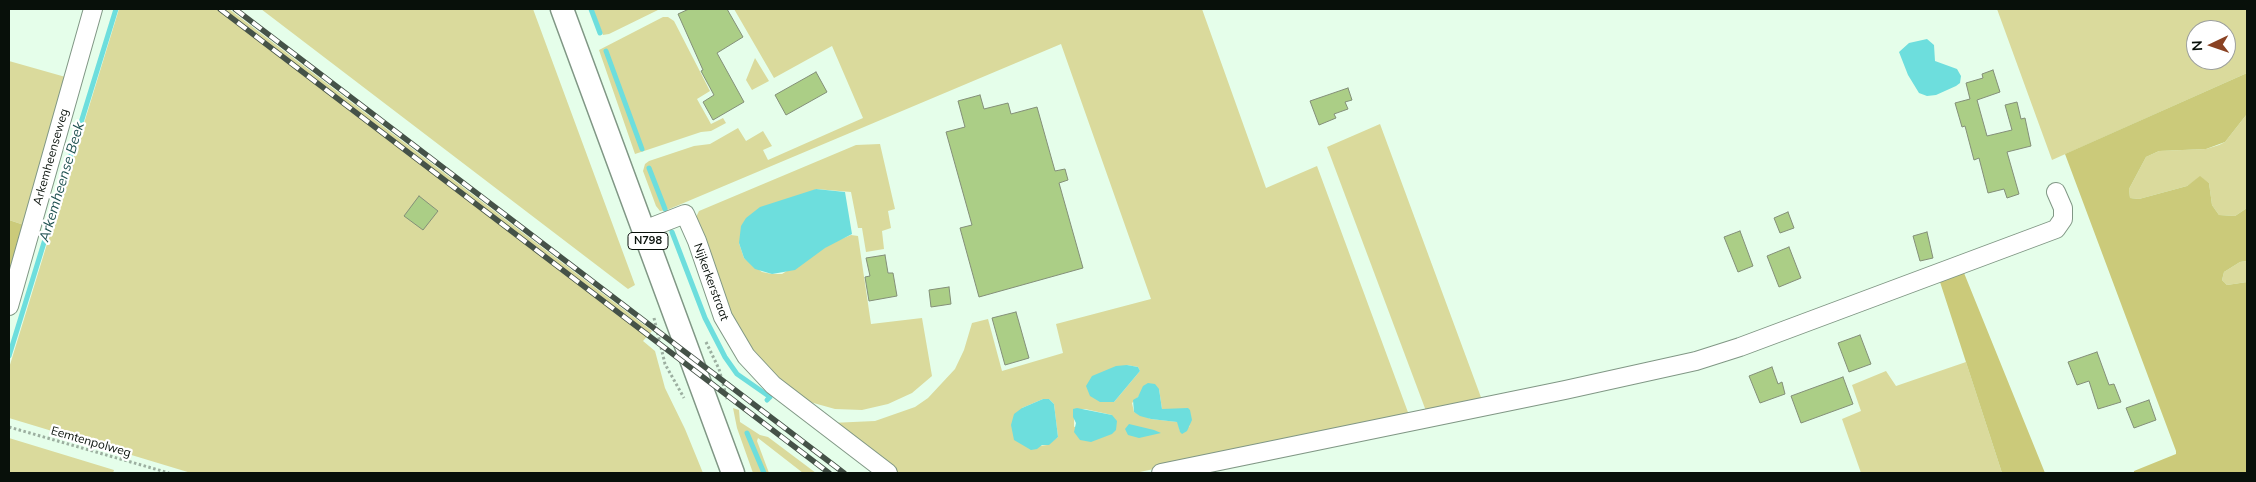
<!DOCTYPE html>
<html>
<head>
<meta charset="utf-8">
<style>
  body { margin:0 }
  #map { position:relative; width:2256px; height:482px; overflow:hidden; background:#e5feea; font-family:Mulish,sans-serif }
  canvas { display:block }
  .frame { position:absolute; inset:0; border:10px solid #08100a; pointer-events:none }
  .north { position:absolute; left:2186px; top:20px; width:50px; height:50px; box-sizing:border-box; background:#fff; border:1px solid #9c9f9d; border-radius:50%; rotate:267deg; font-size:14px; font-weight:700; line-height:20px; text-align:center; color:#08100a }
  .north::after { content:''; display:block; margin:auto; width:18px; height:22px; background:#8a4223; clip-path:polygon(50% 0,100% 100%,50% 72%,0 100%) }
</style>
</head>
<body>
<div id="map">
<canvas width="2256" height="482"></canvas>
<div class="frame"></div>
<div class="north">N</div>
</div>
<script>
const g = document.querySelector('canvas').getContext('2d');
g.lineJoin = 'round';
function fill(path, color) {
  g.fillStyle = color;
  g.fill(path, 'evenodd');
}
function shape(rows) {
  const path = new Path2D();
  for (const r of rows) {
    path.moveTo(r[0], r[1]);
    for (let i = 2; i < r.length; i += 2) path.lineTo(r[i], r[i + 1]);
  }
  return path;
}
function stroke(path, color, width, dash) {
  g.strokeStyle = color;
  g.lineWidth = width;
  g.lineCap = dash ? 'butt' : 'round';
  g.setLineDash(dash || []);
  g.stroke(path);
}
function write(font, color, halo, rows, align = 'center') {
  g.font = font + ' Mulish,sans-serif';
  g.lineWidth = 4.5;
  g.setLineDash([]);
  g.textBaseline = 'middle';
  g.strokeStyle = halo;
  g.fillStyle = color;
  for (const [text, x, y, turn = 0] of rows) {
    g.save();
    g.translate(x, y);
    g.rotate((+turn || 0) * Math.PI / 180);
    g.textAlign = isNaN(turn) ? turn : align;
    if (halo) g.strokeText(text, 0, 0);
    g.fillText(text, 0, 0);
    g.restore();
  }
}
fill(shape([
  [119,9,229,9,652,331,643,341,655,351,665,388,685,429,703,473,191,473,9,418,9,368],
  [261,9,533,9,635,285,628,289,624,286],
  [593,9,660,9,609,34,603,35],
  [734,9,1202,9,1266,188,1317,166,1409,415,1135,473,893,473,831,423,875,421,915,407,928,398,955,369,964,350,972,323,988,319,1002,371,1063,353,1056,324,1151,299,1061,44,667,210,660,211,656,206,643,171,645,164,649,161,694,146,710,144,738,128,746,141,763,131,772,146,763,150,768,160,863,118,832,46,774,78],
  [1127,365,1138,367,1140,371,1114,402,1100,402],
  [1159,389,1162,409,1190,426,1180,431,1178,422,1151,419,1134,412,1132,403,1139,396],
  [1043,399,1049,399,1054,404,1058,437,1047,445,1039,446,1022,408],
  [1074,409,1085,409,1112,415,1074,427],
  [1997,9,2247,9,2247,73,2052,160],
  [2196,30,2226,30,2226,60,2196,60],
  [663,17,668,17,674,21,710,91,697,99,711,124,723,118,726,123,711,131,701,132,635,154,599,50],
  [755,58,769,81,752,90,746,80],
  [9,61,69,78,27,226,9,220],
  [2247,114,2247,208,2235,216,2219,215,2212,205,2209,183,2200,177,2187,186,2139,199,2130,198,2129,189,2146,157,2159,151,2206,149,2219,145,2225,142],
  [1380,124,1482,400,1426,411,1327,147],
  [880,144,895,209,888,211,891,228,882,231,884,249,866,252,862,228,858,228,851,192,816,189,739,243,744,258,762,272,772,274,782,274,832,243,851,235,858,236,871,324,922,318,932,376,912,393,888,404,862,410,835,409,810,402,794,394,781,384,738,337,694,221,699,211,856,145],
  [2247,261,2247,282,2227,285,2222,280,2224,272,2240,262],
  [1966,362,2002,473,1861,473,1842,419,1861,411,1852,385,1886,371,1896,386],
  [733,408,739,410,740,422,760,435,768,437,816,473,803,473,758,438,757,441,769,473,753,473,737,428],
  [9,438,114,470,113,473,9,473]
]), '#dada9c');
fill(shape([
  [2247,73,2247,114,2225,142,2206,149,2159,151,2146,157,2129,189,2130,198,2139,199,2187,186,2200,176,2209,183,2212,205,2219,215,2235,216,2247,208,2247,261,2240,262,2224,272,2222,280,2227,285,2247,282,2247,473,2134,473,2134,471,2176,454,2176,451,2065,154],
  [9,220,27,226,9,286],
  [1962,268,2045,473,2002,473,1940,282]
]), '#cbca7a');
fill(shape([
  [1927,39,1934,45,1935,61,1957,69,1961,76,1960,83,1956,86,1936,95,1927,96,1919,93,1908,75,1899,52,1909,43],
  [816,189,845,192,852,234,825,248,795,270,772,274,755,269,744,258,739,243,741,226,746,218,760,207],
  [1127,365,1138,367,1140,371,1114,402,1100,402,1090,396,1086,386,1092,376,1116,366],
  [1148,383,1155,384,1159,389,1162,409,1188,408,1190,410,1192,420,1187,431,1182,434,1180,432,1177,422,1151,419,1140,416,1134,412,1133,400,1138,397,1143,386],
  [1043,399,1049,399,1054,404,1058,437,1049,445,1042,445,1037,449,1031,450,1014,440,1011,425,1014,414,1022,408],
  [1077,408,1112,415,1117,421,1116,430,1112,434,1091,442,1080,440,1074,432,1076,423,1073,417,1073,409],
  [1129,424,1154,430,1161,433,1139,438,1128,435,1125,429]
]), '#6ddedd');
stroke(shape([
  [591,9,600,33],
  [606,51,642,149],
  [649,168,665,209],
  [672,232,705,318,725,357,737,374,770,397,767,400],
  [9,356,116,9],
  [747,433,764,473]
]), '#6ddedd', 5);
const building = shape([
  [689,9,727,9,743,37,717,53,744,102,713,120,703,102,714,95,701,71,703,70,678,14,689,9],
  [1993,70,2000,92,1977,100,1987,136,2012,130,2005,105,2017,102,2021,119,2025,118,2031,146,2007,152,2019,194,2007,198,2004,189,1988,193,1979,158,1974,160,1965,126,1962,127,1955,103,1970,99,1966,83,1983,78,1982,74,1993,70],
  [816,72,827,92,786,115,775,95,816,72],
  [1348,88,1352,100,1345,102,1348,109,1334,114,1336,118,1319,125,1310,101,1348,88],
  [980,95,984,109,1008,103,1011,114,1037,107,1055,171,1065,169,1068,180,1059,183,1083,268,979,297,960,228,972,225,946,132,965,127,958,101,980,95],
  [419,196,438,211,423,230,404,216,419,196],
  [1788,212,1794,228,1780,233,1774,218,1788,212],
  [1740,231,1753,266,1738,272,1724,237,1740,231],
  [1927,232,1933,258,1920,261,1913,236,1927,232],
  [1789,247,1801,278,1779,287,1767,256,1789,247],
  [885,255,888,273,893,273,897,296,869,301,865,277,870,276,866,258,885,255],
  [949,287,951,304,931,307,929,290,949,287],
  [1016,312,1029,358,1005,365,992,318,1016,312],
  [1860,335,1871,364,1849,372,1838,343,1860,335],
  [2097,352,2109,385,2114,384,2121,402,2098,409,2089,381,2077,385,2068,362,2097,352],
  [1772,367,1778,384,1782,382,1785,394,1760,403,1749,376,1772,367],
  [1843,377,1853,404,1801,423,1791,396,1843,377],
  [2149,400,2156,420,2134,428,2126,408,2149,400]
]);
fill(building, '#abce86');
stroke(building, '#838f78', 1);
const minor = shape([
  [644,230,685,214,697,241,723,317,746,356,773,385,888,473],
  [9,306,93,9],
  [1161,473,1565,390,1696,361,1740,347,2056,229,2063,219,2063,208,2056,192]
]);
const major = shape([
  [562,9,733,473]
]);
stroke(minor, '#809785', 20);
stroke(major, '#809785', 25);
stroke(shape([
  [654,318,665,364,684,398],
  [706,342,719,369,727,399],
  [9,427,169,473]
]), '#9cafa0', 3, [2.5, 2.5]);
stroke(minor, '#fff', 18);
stroke(major, '#fff', 22);
const rail = shape([
  [220,9,829,473],
  [235,9,844,473]
]);
stroke(rail, '#455248', 5.5);
stroke(rail, '#fff', 4, [11]);
for (const [x, y, w] of [
  [648,241,40]
]) {
  const box = new Path2D();
  box.roundRect(x - w / 2, y - 8.5, w, 17, 4);
  g.fillStyle = '#fff';
  g.fill(box);
  stroke(box, '#08100a', 1);
}
write('bold 11px', '#08100a', null, [
  ["N798",648,241]
]);
write('12px', '#08100a', '#fff', [
  ["Arkemheenseweg",51,157,-74],
  ["Nijkerkerstraat",711,282,70],
  ["Eemtenpolweg",91,442,16]
]);
write('italic 14px', '#1f5151', '#fff', [
  ["Arkemheense Beek",62,182,-73]
]);
</script>
</body>
</html>
